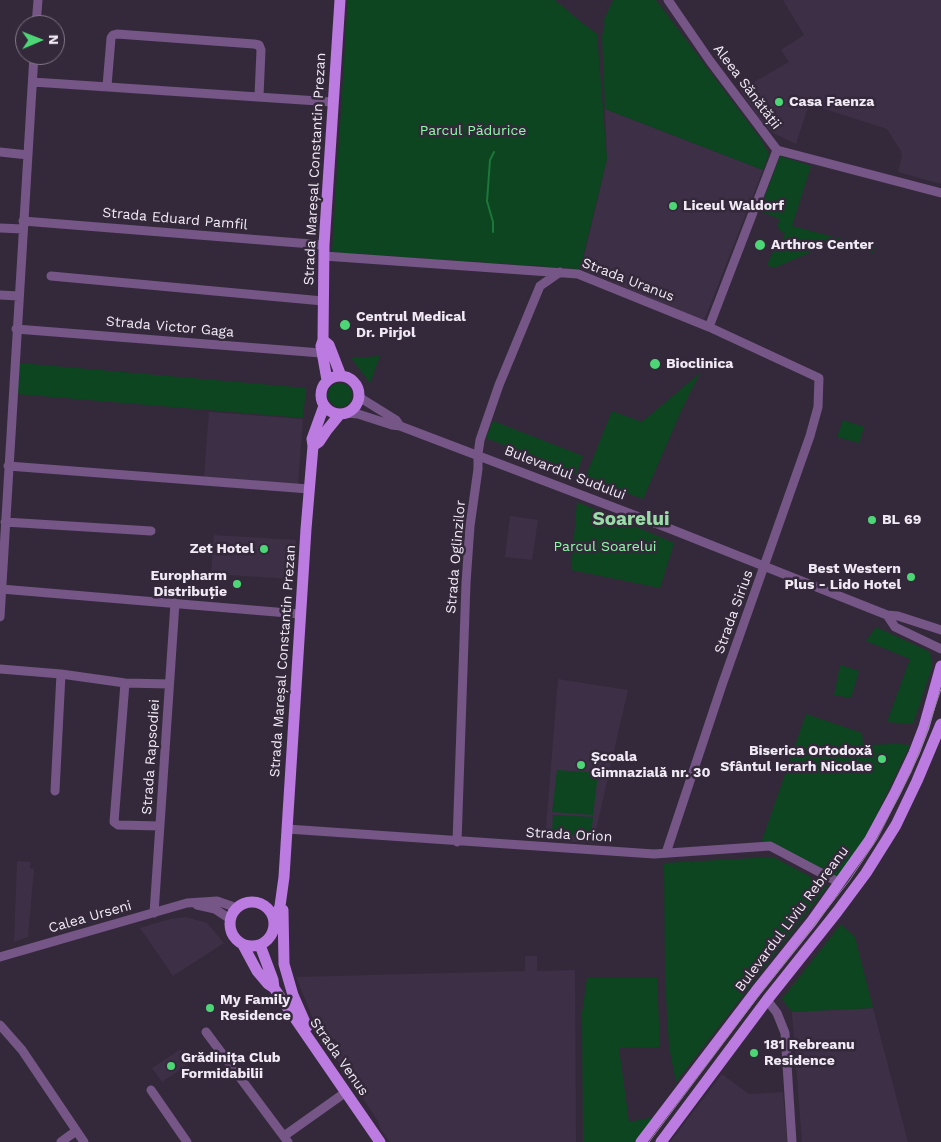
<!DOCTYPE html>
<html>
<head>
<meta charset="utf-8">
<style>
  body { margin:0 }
  #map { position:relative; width:941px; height:1142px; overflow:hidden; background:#34293a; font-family:"Work Sans",sans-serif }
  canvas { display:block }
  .north { position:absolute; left:15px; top:15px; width:50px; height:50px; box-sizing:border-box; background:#34293a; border:1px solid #807685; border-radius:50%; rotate:89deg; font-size:14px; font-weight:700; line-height:20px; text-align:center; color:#f1eaf5 }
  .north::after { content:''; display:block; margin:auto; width:18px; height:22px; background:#4dd676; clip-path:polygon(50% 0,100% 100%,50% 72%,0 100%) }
</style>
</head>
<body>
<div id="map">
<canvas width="941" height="1142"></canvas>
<div class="north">N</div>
</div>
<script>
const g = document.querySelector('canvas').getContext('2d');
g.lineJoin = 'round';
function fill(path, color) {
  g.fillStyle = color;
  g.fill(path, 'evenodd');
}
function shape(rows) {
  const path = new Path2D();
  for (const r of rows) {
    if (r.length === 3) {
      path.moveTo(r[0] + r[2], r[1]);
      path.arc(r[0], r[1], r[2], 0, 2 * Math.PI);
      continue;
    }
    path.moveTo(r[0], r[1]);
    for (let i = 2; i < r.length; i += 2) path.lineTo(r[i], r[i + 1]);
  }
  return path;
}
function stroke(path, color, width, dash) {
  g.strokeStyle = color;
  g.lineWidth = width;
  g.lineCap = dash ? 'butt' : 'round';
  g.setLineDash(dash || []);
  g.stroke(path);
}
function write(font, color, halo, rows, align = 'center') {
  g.font = font + ' "Work Sans",sans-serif';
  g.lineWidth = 5;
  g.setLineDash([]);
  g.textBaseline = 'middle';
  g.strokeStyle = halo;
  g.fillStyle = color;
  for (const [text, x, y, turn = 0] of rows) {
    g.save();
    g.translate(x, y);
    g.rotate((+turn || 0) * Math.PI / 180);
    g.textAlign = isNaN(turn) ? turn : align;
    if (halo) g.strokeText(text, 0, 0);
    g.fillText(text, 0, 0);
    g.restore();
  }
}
fill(shape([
  [783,0,941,0,941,184,898,172,902,157,901,151,887,129,809,104,796,144,773,133,763,124,740,90,789,62,781,50,804,35],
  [605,109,763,170,704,321,581,269,607,159],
  [209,412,303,419,298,484,204,477],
  [510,516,538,520,532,560,505,557],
  [214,535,296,540,293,579,211,574],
  [558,679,628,690,593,843,545,840],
  [17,861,31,862,30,868,34,869,28,937,14,942],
  [186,917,207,923,224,943,173,976,140,928,170,919],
  [525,956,537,956,537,971,575,970,576,1142,390,1142,381,1130,378,1121,333,1054,337,1049,336,1040,318,1031,296,977,525,971],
  [873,1008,908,1142,802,1142,792,1012],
  [181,1049,190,1063,162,1082,152,1068],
  [722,1074,749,1094,783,1092,787,1142,670,1142]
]), '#3d2f46');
fill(shape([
  [348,0,555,0,581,22,597,34,607,159,580,269,332,252],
  [613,0,656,0,760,138,769,154,763,170,605,109,602,36,605,23,603,22],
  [780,156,811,166,792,226,875,248,873,253,823,240,820,248,774,268,767,265,773,252,779,249,785,233,779,231,780,228,777,226,780,219,759,211],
  [380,356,370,383,351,358],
  [19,363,306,388,303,418,17,394],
  [700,373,682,409,643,499,585,478,612,411,642,422],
  [340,395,12],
  [843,420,864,427,859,443,837,437],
  [493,421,583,456,576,474,486,438],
  [577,502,674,543,660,588,571,570],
  [876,627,930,652,932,667,913,724,887,722,910,659,866,641],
  [840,665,859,671,851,698,834,695],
  [806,714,862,733,863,745,898,744,910,745,876,816,840,883,760,846],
  [557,770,598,773,593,815,552,812],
  [553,815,593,817,591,837,552,834],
  [773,857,828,886,676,1082,669,1047,665,979,664,863],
  [841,924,855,937,873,1008,792,1012,782,999],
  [587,978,657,978,660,1047,619,1048,629,1122,654,1117,634,1142,583,1142,582,1013]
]), '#0c451f');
stroke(shape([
  [493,232,493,222,487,201,490,160,494,152]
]), '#1d773b', 2);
stroke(shape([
  [668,0,710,61,777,150,941,193],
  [36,25,38,0],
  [33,82,333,102],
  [107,86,111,38,113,35,117,34,254,44,259,45,261,50,259,96],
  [0,152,28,155],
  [23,221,324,245],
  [0,228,23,229],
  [324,256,578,274,709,327,819,378,818,407,810,436,722,685,666,853],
  [51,276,323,301],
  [0,295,19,296],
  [709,327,777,150],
  [16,329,321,353],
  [359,397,396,420,400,426],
  [347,413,358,414,392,425,400,426,668,528,887,615,898,616,941,630],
  [8,466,309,489],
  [5,522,151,531],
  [1,589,300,614],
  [887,615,895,627,941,649],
  [0,617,34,55],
  [0,669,61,674,125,683,169,684],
  [125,683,114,822,118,825,160,826],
  [55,791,61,674],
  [287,829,654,854,770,846,840,883],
  [457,842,466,583,470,526,478,469,478,454,480,440,499,385,540,286,560,272],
  [197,905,215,909,230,919],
  [154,913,175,603],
  [0,957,187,903,217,901,237,908],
  [767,1000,777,1013,785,1033,792,1142],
  [0,1025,22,1050,84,1142],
  [206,1032,288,1142],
  [151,1090,187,1142],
  [284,1136,346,1092],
  [61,1142,76,1131]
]), '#755687', 9);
stroke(shape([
  [323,340,329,345,341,376],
  [340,395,19],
  [327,380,321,346,323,340,324,245,340,0],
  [313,446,319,442,327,430,340,414],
  [252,924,22],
  [283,910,284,964,293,995,307,1027],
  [274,924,280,906,284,877,306,529,313,446,312,439,324,406],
  [243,945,257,971,268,984,274,988],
  [260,945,273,980,274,988,380,1142],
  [641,1142,756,991,812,921,869,841,895,793,914,753,924,727,941,666],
  [661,1142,767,1000,837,912,866,873,896,825,917,781,941,724]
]), '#bb7be0', 11);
stroke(shape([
  [649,1142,760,994,849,881,877,839,911,772,924,740,941,689]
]), '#8f8694', 1);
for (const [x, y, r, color] of [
  [779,102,5,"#4dd676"],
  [673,206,5,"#4dd676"],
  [760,245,6,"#4dd676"],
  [345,325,6,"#4dd676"],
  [655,364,6,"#4dd676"],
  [872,520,5,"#4dd676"],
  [264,549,5,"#4dd676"],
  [911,577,5,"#4dd676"],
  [237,584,5,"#4dd676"],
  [882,759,5,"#4dd676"],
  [581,765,5,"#4dd676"],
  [210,1008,5,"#4dd676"],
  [754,1053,5,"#4dd676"],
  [171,1066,5,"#4dd676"]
]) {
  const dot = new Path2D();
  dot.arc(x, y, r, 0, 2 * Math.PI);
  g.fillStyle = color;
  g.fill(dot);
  stroke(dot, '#34293a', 2);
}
write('14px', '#f1eaf5', '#34293a', [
  ["Aleea Sănătății",747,87,53],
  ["Strada Mareșal Constantin Prezan",315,169,-87],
  ["Strada Eduard Pamfil",175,219,5],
  ["Strada Uranus",628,280,21],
  ["Strada Victor Gaga",170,327,5],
  ["Bulevardul Sudului",565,473,21],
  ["Strada Oglinzilor",456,557,-85],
  ["Strada Sirius",734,612,-70],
  ["Strada Mareșal Constantin Prezan",283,661,-86],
  ["Strada Rapsodiei",151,757,-86],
  ["Strada Orion",569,835,3],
  ["Calea Urseni",90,917,-16],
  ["Bulevardul Liviu Rebreanu",792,919,-53],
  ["Strada Venus",339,1057,55]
]);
write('bold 14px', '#f1eaf5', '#34293a', [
  ["Casa Faenza",789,102],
  ["Liceul Waldorf",683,206],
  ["Arthros Center",771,245],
  ["Centrul Medical",356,317],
  ["Dr. Pirjol",356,333],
  ["Bioclinica",666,364],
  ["BL 69",882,520],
  ["Zet Hotel",254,549,"right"],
  ["Best Western",901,569,"right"],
  ["Plus - Lido Hotel",901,585,"right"],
  ["Europharm",227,576,"right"],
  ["Distribuție",227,592,"right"],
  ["Biserica Ortodoxă",872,751,"right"],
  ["Sfântul Ierarh Nicolae",872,767,"right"],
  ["Școala",591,757],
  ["Gimnazială nr. 30",591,773],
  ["My Family",220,1000],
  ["Residence",220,1016],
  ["181 Rebreanu",764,1045],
  ["Residence",764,1061],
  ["Grădinița Club",181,1058],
  ["Formidabilii",181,1074]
], 'left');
write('14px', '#8dfba7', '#34293a', [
  ["Parcul Pădurice",473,131],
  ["Parcul Soarelui",605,547]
]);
write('bold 19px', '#9adca7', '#34293a', [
  ["Soarelui",631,519]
]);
</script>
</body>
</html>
